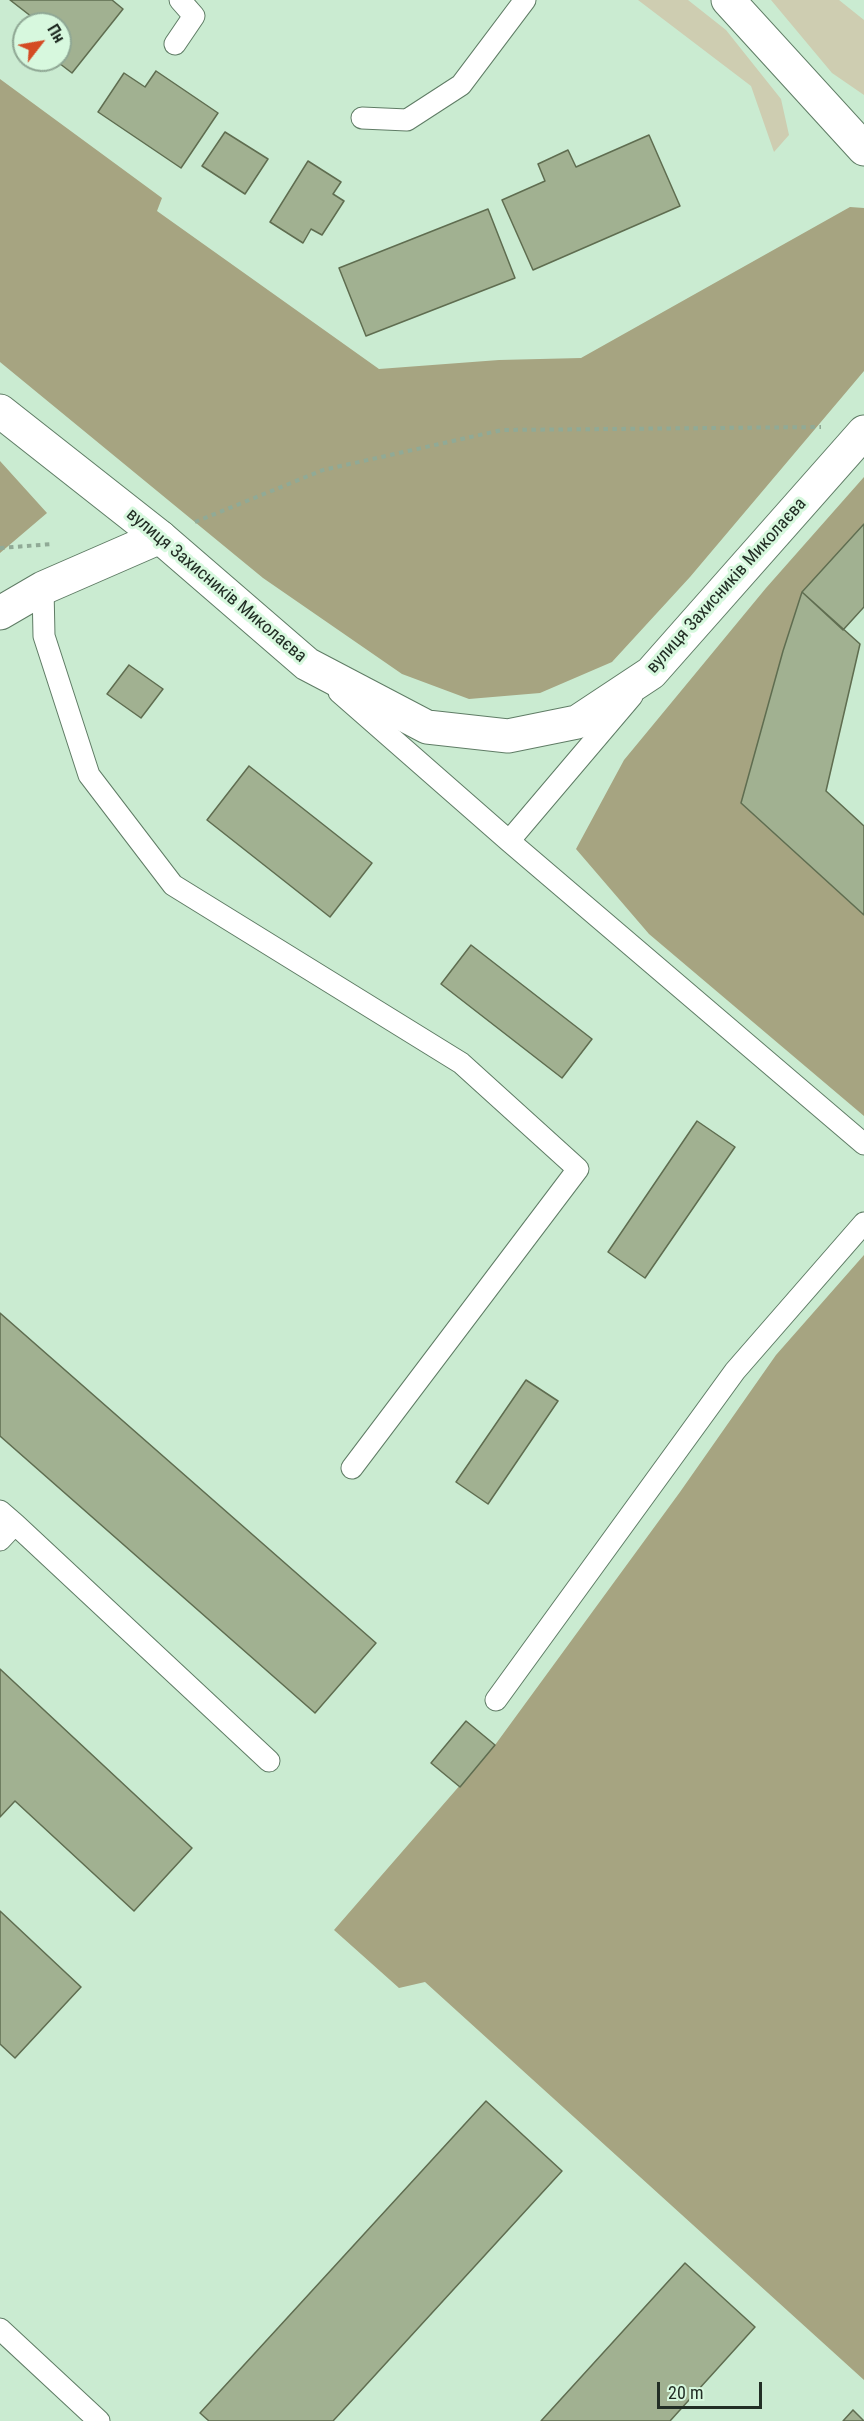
<!DOCTYPE html>
<html>
<head>
<meta charset="utf-8">
<style>
  body { margin:0 }
  #map { position:relative; width:864px; height:2421px; overflow:hidden; background:#caebd1; font-family:"Roboto Condensed",sans-serif }
  canvas { display:block }
  .north { position:absolute; left:12px; top:12px; width:60px; height:60px; box-sizing:border-box; background:#d7f8de; border:2px solid #8fa794; border-radius:50%; rotate:59deg; font-size:16px; font-weight:700; line-height:24px; text-align:center; color:#222e25 }
  .north::after { content:''; display:block; margin:auto; width:21px; height:27px; background:#d44b23; clip-path:polygon(50% 0,100% 100%,50% 72%,0 100%) }
  .scale { position:absolute; left:657px; top:2382px; width:105px; height:27px; box-sizing:border-box; border:3px solid #222e25; border-top:0; padding-left:8px; font-size:18px; line-height:21px; white-space:nowrap; color:#222e25; -webkit-text-stroke:4px #d7f8de; paint-order:stroke }
</style>
</head>
<body>
<div id="map">
<canvas width="864" height="2421"></canvas>
<div class="north">Пн</div>
<div class="scale">20 m</div>
</div>
<script>
const g = document.querySelector('canvas').getContext('2d');
g.lineJoin = 'round';
function fill(path, color) {
  g.fillStyle = color;
  g.fill(path, 'evenodd');
}
function shape(rows) {
  const path = new Path2D();
  for (const r of rows) {
    path.moveTo(r[0], r[1]);
    for (let i = 2; i < r.length; i += 2) path.lineTo(r[i], r[i + 1]);
  }
  return path;
}
function stroke(path, color, width, dash) {
  g.strokeStyle = color;
  g.lineWidth = width;
  g.lineCap = dash ? 'butt' : 'round';
  g.setLineDash(dash || []);
  g.stroke(path);
}
function write(font, color, halo, rows, align = 'center') {
  g.font = font + ' "Roboto Condensed",sans-serif';
  g.lineWidth = 6;
  g.setLineDash([]);
  g.textBaseline = 'middle';
  g.strokeStyle = halo;
  g.fillStyle = color;
  for (const [text, x, y, turn = 0] of rows) {
    g.save();
    g.translate(x, y);
    g.rotate((+turn || 0) * Math.PI / 180);
    g.textAlign = isNaN(turn) ? turn : align;
    if (halo) g.strokeText(text, 0, 0);
    g.fillText(text, 0, 0);
    g.restore();
  }
}
fill(shape([
  [638,0,688,0,726,30,781,99,789,135,774,152,751,86],
  [771,0,839,0,864,20,864,95,832,73]
]), '#cecdb1');
fill(shape([
  [0,79,162,198,157,211,379,369,499,360,581,358,850,207,864,208,864,371,690,577,612,662,540,693,469,699,402,674,263,578,0,362],
  [0,461,47,513,0,553],
  [864,477,864,524,802,592,783,651,741,803,864,915,864,1116,649,934,576,849,624,760,766,588],
  [864,1255,864,2380,425,1982,399,1988,334,1930,495,1745,680,1492,776,1355]
]), '#a6a481');
const building = shape([
  [10,0,112,0,123,9,72,73,55,60,60,60,60,24,41,24,10,0],
  [156,71,218,113,181,168,98,112,124,73,145,87,156,71],
  [225,132,268,159,245,194,202,166,225,132],
  [649,135,680,206,533,270,502,200,545,181,538,164,568,150,576,167,649,135],
  [308,161,341,182,333,194,344,201,322,235,311,229,303,243,270,222,308,161],
  [488,209,515,278,366,336,339,268,488,209],
  [864,524,864,607,843,630,802,592,864,524],
  [802,592,860,644,826,791,864,826,864,915,741,803,783,651,802,592],
  [129,665,163,689,141,718,107,694,129,665],
  [249,766,372,863,330,917,207,820,249,766],
  [471,945,592,1039,562,1078,441,984,471,945],
  [697,1121,735,1147,645,1278,608,1252,697,1121],
  [0,1313,376,1643,315,1713,0,1436,0,1313],
  [526,1380,558,1401,488,1504,456,1482,526,1380],
  [0,1669,192,1848,134,1911,15,1801,0,1817,0,1669],
  [466,1721,495,1745,460,1787,431,1763,466,1721],
  [0,1911,81,1987,15,2058,0,2044,0,1911],
  [486,2101,562,2171,333,2421,209,2421,200,2413,486,2101],
  [685,2263,755,2327,670,2421,541,2421,685,2263],
  [853,2410,864,2421,843,2421,853,2410]
]);
fill(building, '#a1b191');
stroke(building, '#5f6d50', 1.5);
const service = shape([
  [175,44,194,16,180,0],
  [362,118,407,120,461,85,525,0],
  [43,588,44,636,89,775,173,885,461,1063,578,1169,352,1468],
  [339,692,509,841,864,1144],
  [509,841,632,696],
  [0,1511,15,1524],
  [0,1540,15,1524,269,1761],
  [496,1700,735,1371,864,1223],
  [0,2329,99,2421]
]);
const minor = shape([
  [728,0,864,149],
  [0,613,43,588,160,537]
]);
const tertiary = shape([
  [0,411,160,537,307,664,427,727,508,736,577,722,651,673,864,432]
]);
stroke(service, '#5f7c65', 23);
stroke(minor, '#5f7c65', 35);
stroke(tertiary, '#5f7c65', 35);
stroke(shape([
  [195,522,323,470,502,430,821,427],
  [0,548,53,544]
]), '#90aa96', 4, [4.5, 4.5]);
stroke(service, '#fff', 21);
stroke(minor, '#fff', 33);
stroke(tertiary, '#fff', 33);
write('18px', '#222e25', '#d7f8de', [
  ["вулиця Захисників Миколаєва",216,586,40],
  ["вулиця Захисників Миколаєва",727,586,-48]
]);
</script>
</body>
</html>
